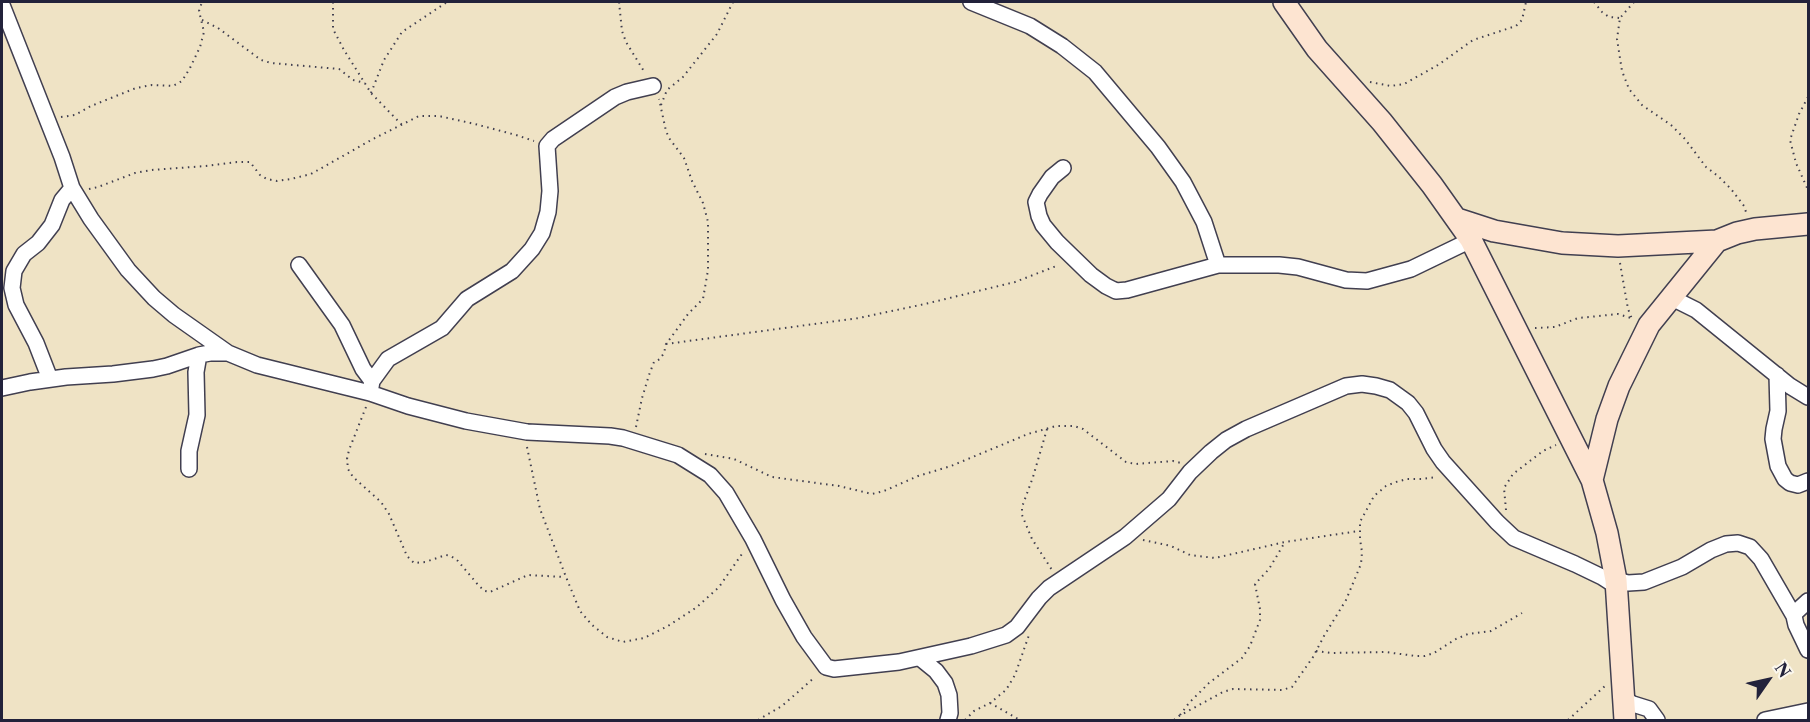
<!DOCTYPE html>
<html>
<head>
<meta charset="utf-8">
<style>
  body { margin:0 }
  #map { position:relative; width:1810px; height:722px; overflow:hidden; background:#efe3c5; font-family:"Libre Caslon Text",serif }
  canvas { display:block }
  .frame { position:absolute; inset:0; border:3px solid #22223b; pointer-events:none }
  .north { position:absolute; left:1738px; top:650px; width:60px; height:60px; -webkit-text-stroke:4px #fbf7ec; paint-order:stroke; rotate:56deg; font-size:16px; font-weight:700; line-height:24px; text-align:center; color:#22223b }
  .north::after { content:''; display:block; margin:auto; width:21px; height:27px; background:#22223b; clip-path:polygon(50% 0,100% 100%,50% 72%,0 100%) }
</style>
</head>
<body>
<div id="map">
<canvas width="1810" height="722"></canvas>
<div class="frame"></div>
<div class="north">N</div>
</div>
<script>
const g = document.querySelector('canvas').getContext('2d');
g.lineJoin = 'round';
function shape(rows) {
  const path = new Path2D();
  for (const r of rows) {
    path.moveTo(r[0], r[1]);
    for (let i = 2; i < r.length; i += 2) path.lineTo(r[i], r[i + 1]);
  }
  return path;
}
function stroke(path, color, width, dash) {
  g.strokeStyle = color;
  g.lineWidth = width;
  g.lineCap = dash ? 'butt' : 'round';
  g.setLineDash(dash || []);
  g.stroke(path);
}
const street = shape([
  [971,2,1030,26,1062,46,1095,72,1158,147,1183,182,1204,222,1218,265],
  [2,5,62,157,72,188,91,219,128,270,154,298,174,315,228,353,257,365,370,393,408,406,466,421,527,432,610,436,623,438,678,455,710,475,726,493,753,539,783,600,804,637,826,667,834,669,899,662,971,646,1006,635,1017,627,1039,598,1049,588,1125,537,1169,499,1190,472,1211,452,1226,440,1246,429,1346,386,1362,384,1376,386,1390,390,1408,403,1416,413,1434,449,1443,462,1497,522,1514,538,1575,564,1602,577,1616,586],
  [1063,168,1052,177,1040,194,1036,202,1039,216,1043,225,1057,242,1091,275,1106,286,1116,291,1127,290,1218,265,1279,265,1298,267,1346,280,1367,281,1411,269,1471,240],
  [299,265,342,325,363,369,372,381],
  [1670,297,1696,310,1790,386,1808,397],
  [1777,375,1778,411,1774,429,1773,439,1778,466,1785,479,1790,483,1798,485,1808,481],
  [50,379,36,343,16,305,12,288,14,271,24,254,38,243,52,225,62,200,72,188],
  [2,388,30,382,66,377,113,374,153,369,167,366,199,355,210,353,228,353],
  [370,393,372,381,388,359,442,328,467,299,512,271,532,249,542,233,548,212,550,191,547,146,553,139,615,97,627,92,653,86],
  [189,469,189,451,197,415,196,372,199,355],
  [1616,580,1628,583,1644,582,1682,567,1711,550,1726,544,1738,543,1750,547,1761,559,1794,616],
  [1808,601,1796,612,1794,616,1796,625,1808,650],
  [920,658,936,671,945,683,949,695,950,713,948,720],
  [1624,699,1633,704,1649,709,1657,720],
  [1765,720,1808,711]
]);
const secondary = shape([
  [1284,2,1317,49,1382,122,1432,185,1471,240,1592,480,1607,533,1616,580,1625,720],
  [1457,219,1494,231,1562,243,1618,246,1717,241],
  [1592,480,1607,419,1619,386,1649,325,1717,241,1737,233,1755,229,1808,224]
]);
stroke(street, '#413f50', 18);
stroke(secondary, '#413f50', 24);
stroke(shape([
  [333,2,333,29,344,50,371,93,402,125],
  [619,2,622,31,626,42,645,73],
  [1594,2,1602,12,1609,17,1620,18],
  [1634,2,1620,18,1617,39,1622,71,1629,89,1642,105,1671,125,1685,139,1706,167,1718,176,1731,189,1744,206,1746,212],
  [202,20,218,28,261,60,271,63,339,69,353,80,365,83],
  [1370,82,1391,86,1404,84,1438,65,1473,40,1516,26,1522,20,1526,2],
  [371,93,384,60,402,32,447,2],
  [1808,97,1799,114,1790,140,1796,163,1808,190],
  [661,105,667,90,683,77,717,34,733,2],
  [61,117,75,115,91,106,136,88,152,85,173,86,182,81,190,68,200,47,204,32,199,11,202,2],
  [89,189,98,187,135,173,151,170,206,166,237,162,250,162,260,175,267,179,277,181,291,179,311,174,373,139,419,116,439,116,475,124,516,135,534,141],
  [1620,263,1628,309,1632,319],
  [1535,328,1555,327,1578,318,1589,317,1618,314,1631,318],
  [666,344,859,318,925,304,1015,282,1059,265],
  [366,407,349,450,347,459,348,469,353,477,381,502,389,514,407,556,414,563,425,562,446,555,451,556,458,561,479,586,485,591,490,592,528,575,564,577],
  [636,427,642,398,649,375,654,362,660,359,664,353,666,344,675,332,688,314,703,299,708,270,708,222,703,203,692,181,684,158,669,138,666,131,659,99],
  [1047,429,1033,477,1022,507,1022,515,1032,539,1052,570],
  [527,447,540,509,566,577,580,611,592,625,607,637,623,642,644,638,668,626,697,607,719,587,744,551],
  [705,454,734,459,772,477,839,486,872,494,884,491,918,476,951,466,1028,434,1056,426,1074,426,1083,429,1126,462,1135,464,1173,461,1181,463],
  [1506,510,1504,488,1513,474,1543,451,1556,445],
  [1143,540,1171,546,1190,555,1215,558,1285,542,1359,531],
  [1316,651,1331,653,1385,652,1416,656,1425,656,1434,653,1456,639,1468,634,1491,631,1522,613],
  [990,703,1020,720],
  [1180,715,1189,703,1209,683,1242,658,1250,646,1260,620,1260,609,1255,584,1269,569,1285,542],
  [758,720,782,706,815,677],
  [965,720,974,711,990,703,1006,690,1015,675,1029,635],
  [1174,720,1179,716,1223,692,1233,689,1282,690,1292,687,1313,657,1324,636,1346,600,1361,564,1362,552,1360,539,1360,522,1374,496,1386,486,1396,482,1407,479,1422,479,1437,477],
  [1568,720,1605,686]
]), '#413f50', 2, [1.5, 4.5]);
stroke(street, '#fff', 15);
stroke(secondary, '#fde4d1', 21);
</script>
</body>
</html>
